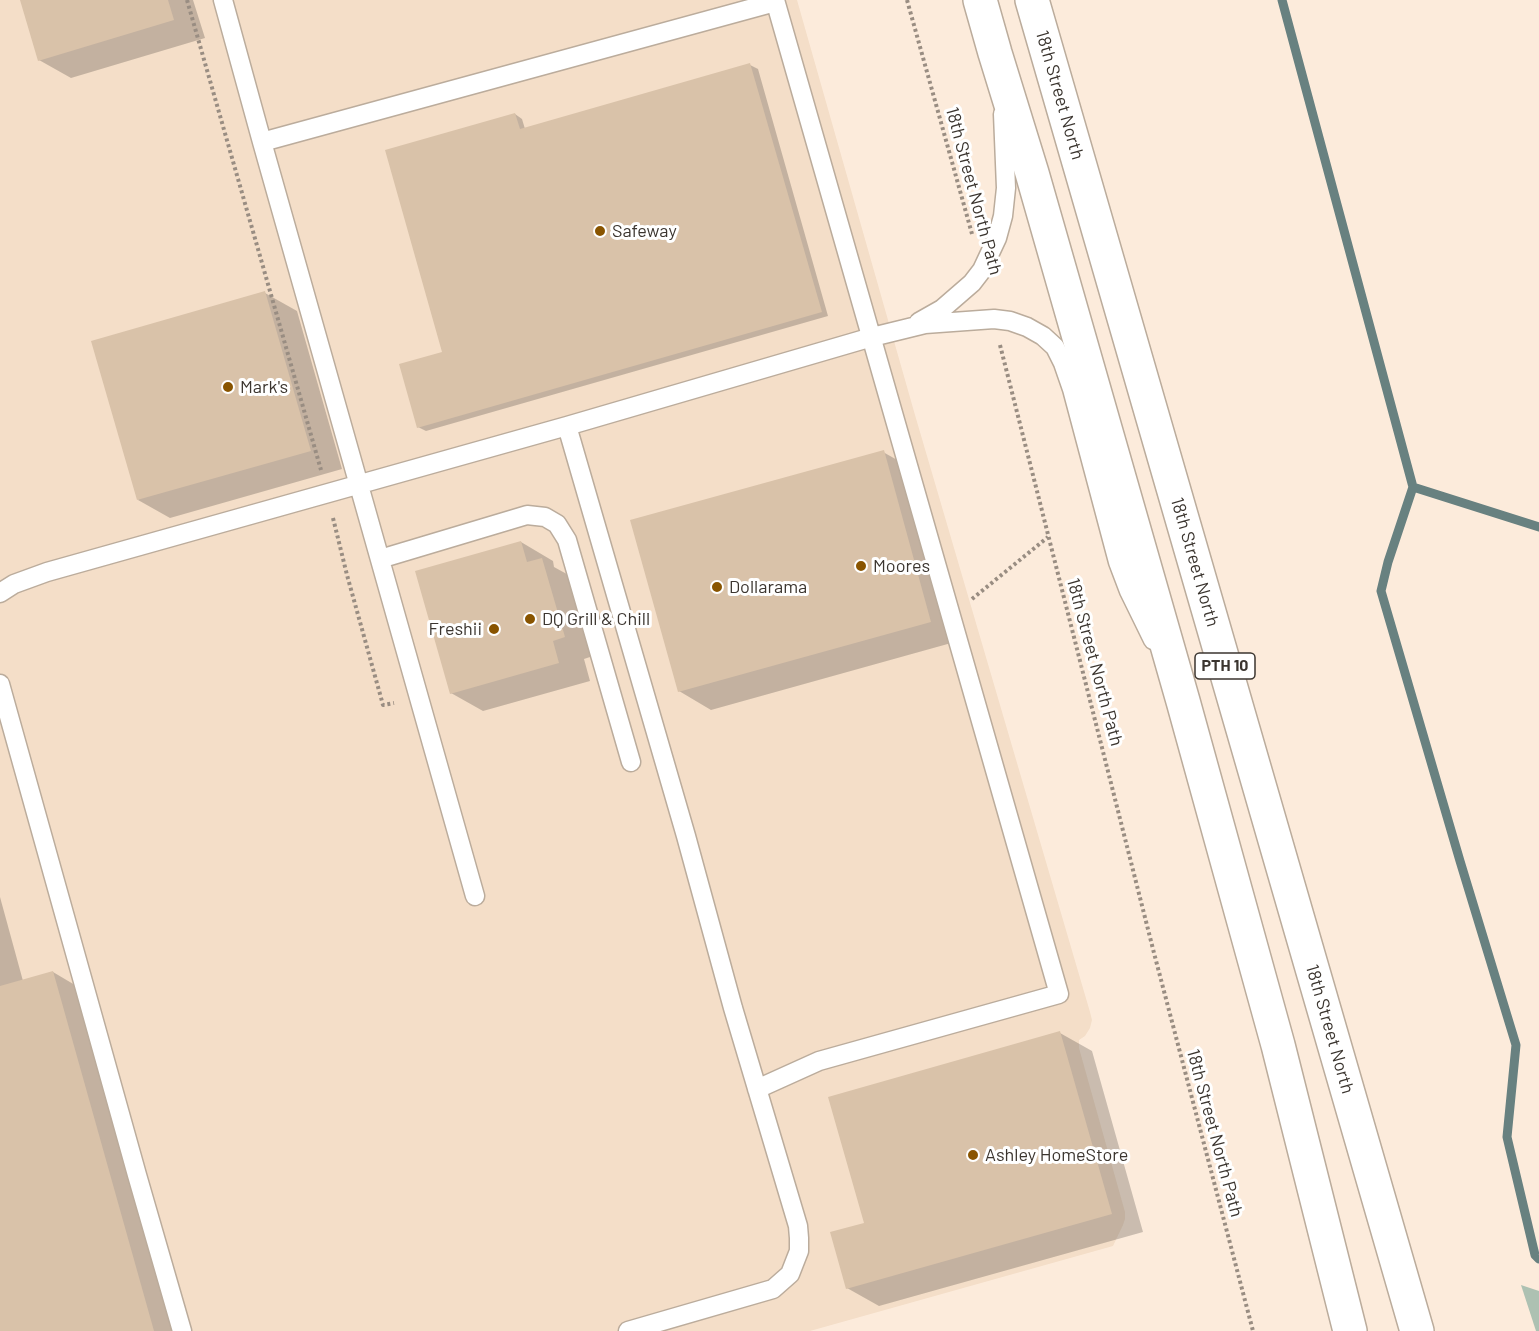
<!DOCTYPE html>
<html>
<head>
<meta charset="utf-8">
<style>
  body { margin:0 }
  canvas { display:block; background:#fcebdb }
</style>
</head>
<body>
<canvas width="1539" height="1331"></canvas>
<script>
const g = document.querySelector('canvas').getContext('2d');
g.lineJoin = 'round';
function fill(path, color) {
  g.fillStyle = color;
  g.fill(path, 'evenodd');
}
function shape(rows) {
  const path = new Path2D();
  for (const r of rows) {
    path.moveTo(r[0], r[1]);
    for (let i = 2; i < r.length; i += 2) path.lineTo(r[i], r[i + 1]);
  }
  return path;
}
function stroke(path, color, width, dash) {
  g.strokeStyle = color;
  g.lineWidth = width;
  g.lineCap = dash ? 'butt' : 'round';
  g.setLineDash(dash || []);
  g.stroke(path);
}
function write(font, color, halo, rows, align = 'center') {
  g.font = font + ' Barlow,sans-serif';
  g.lineWidth = 6;
  g.setLineDash([]);
  g.textBaseline = 'middle';
  g.strokeStyle = halo;
  g.fillStyle = color;
  for (const [text, x, y, turn = 0] of rows) {
    g.save();
    g.translate(x, y);
    g.rotate((+turn || 0) * Math.PI / 180);
    g.textAlign = isNaN(turn) ? turn : align;
    if (halo) g.strokeText(text, 0, 0);
    g.fillText(text, 0, 0);
    g.restore();
  }
}
fill(shape([
  [0,0,797,0,915,415,1090,1012,1092,1020,1090,1028,1085,1036,1079,1040,1079,1048,1125,1212,1125,1219,1123,1225,1113,1246,810,1331,0,1331]
]), '#f4dec8');
fill(shape([
  [1521,1285,1539,1291,1539,1331,1536,1331]
]), '#adc1b2');
fill(shape([
  [21,0,193,0,205,38,71,78,39,60],
  [750,65,758,69,828,316,426,431,418,427,444,353,515,114,522,119,525,129],
  [265,293,297,311,342,469,170,518,138,500],
  [883,452,915,470,962,640,711,710,679,691],
  [521,542,553,561,554,567,574,578,596,655,584,659,590,681,483,711,451,693],
  [0,897,23,981,53,972,85,991,180,1331,0,1331],
  [1060,1033,1092,1051,1143,1232,879,1306,847,1288,866,1224]
]), '#0003');
stroke(shape([
  [1282,0,1413,487,1388,562,1381,591,1460,861,1516,1045,1507,1137,1535,1255,1539,1259],
  [1413,487,1539,527]
]), '#688180', 9);
fill(shape([
  [20,0,168,0,174,20,38,61],
  [750,63,822,312,417,428,399,364,442,352,385,150,515,113,520,129],
  [265,291,311,451,137,500,91,341],
  [884,450,931,622,678,692,630,520],
  [521,541,527,562,542,558,565,637,553,641,559,663,450,694,415,571],
  [53,971,154,1331,0,1331,0,986],
  [1060,1031,1112,1214,846,1289,830,1232,864,1223,828,1097]
]), '#d9c2a9');
const service = shape([
  [223,0,262,142,475,896],
  [262,142,775,2],
  [919,322,942,309,972,283,982,270,997,238,1003,216,1006,188,1003,114],
  [567,426,686,836,733,1008,798,1226,799,1238,799,1251,790,1274,773,1289,628,1331],
  [380,559,527,515,545,517,557,524,567,540,631,762],
  [0,593,14,584,47,572,567,426,872,337,925,324,994,319,1010,321,1027,327,1043,336,1055,347,1063,363,1072,389,1118,562,1129,591,1153,640],
  [0,684,137,1175,182,1331],
  [757,1089,819,1061,1059,994,775,0]
]);
const primary = shape([
  [980,0,995,53,1032,173,1183,701,1278,1045,1350,1331],
  [1032,0,1417,1331]
]);
stroke(service, '#bbac9c', 21);
stroke(primary, '#bbac9c', 36);
stroke(shape([
  [187,0,321,470],
  [907,0,972,234],
  [1000,345,1154,953,1253,1331],
  [333,518,347,575,383,705,394,703],
  [972,599,1048,537]
]), '#998d82', 4, [3, 3]);
stroke(service, '#fff', 18);
stroke(primary, '#fff', 33);
for (const [x, y, r, color] of [
  [600,231,6,"#895400"],
  [228,387,6,"#895400"],
  [861,566,6,"#895400"],
  [717,587,6,"#895400"],
  [530,619,6,"#895400"],
  [494,629,6,"#895400"],
  [973,1155,6,"#895400"]
]) {
  const dot = new Path2D();
  dot.arc(x, y, r, 0, 2 * Math.PI);
  g.fillStyle = color;
  g.fill(dot);
  stroke(dot, '#fff', 2);
}
for (const [x, y, w] of [
  [1225,666,60]
]) {
  const box = new Path2D();
  box.roundRect(x - w / 2, y - 13, w, 26, 4.5);
  g.fillStyle = '#fff';
  g.fill(box);
  stroke(box, '#3b352f', 1.5);
}
write('bold 16px', '#3b352f', null, [
  ["PTH 10",1225,666]
]);
write('18px', '#3b352f', '#fff', [
  ["18th Street North",1060,95,74],
  ["18th Street North Path",974,191,75],
  ["18th Street North",1195,562,74],
  ["18th Street North Path",1095,662,75],
  ["18th Street North",1330,1029,74],
  ["18th Street North Path",1215,1133,75]
]);
write('18px', '#3b352f', '#fff', [
  ["Safeway",612,231],
  ["Mark's",240,387],
  ["Moores",873,566],
  ["Dollarama",729,587],
  ["DQ Grill & Chill",542,619],
  ["Freshii",482,629,"right"],
  ["Ashley HomeStore",985,1155]
], 'left');
</script>
</body>
</html>
